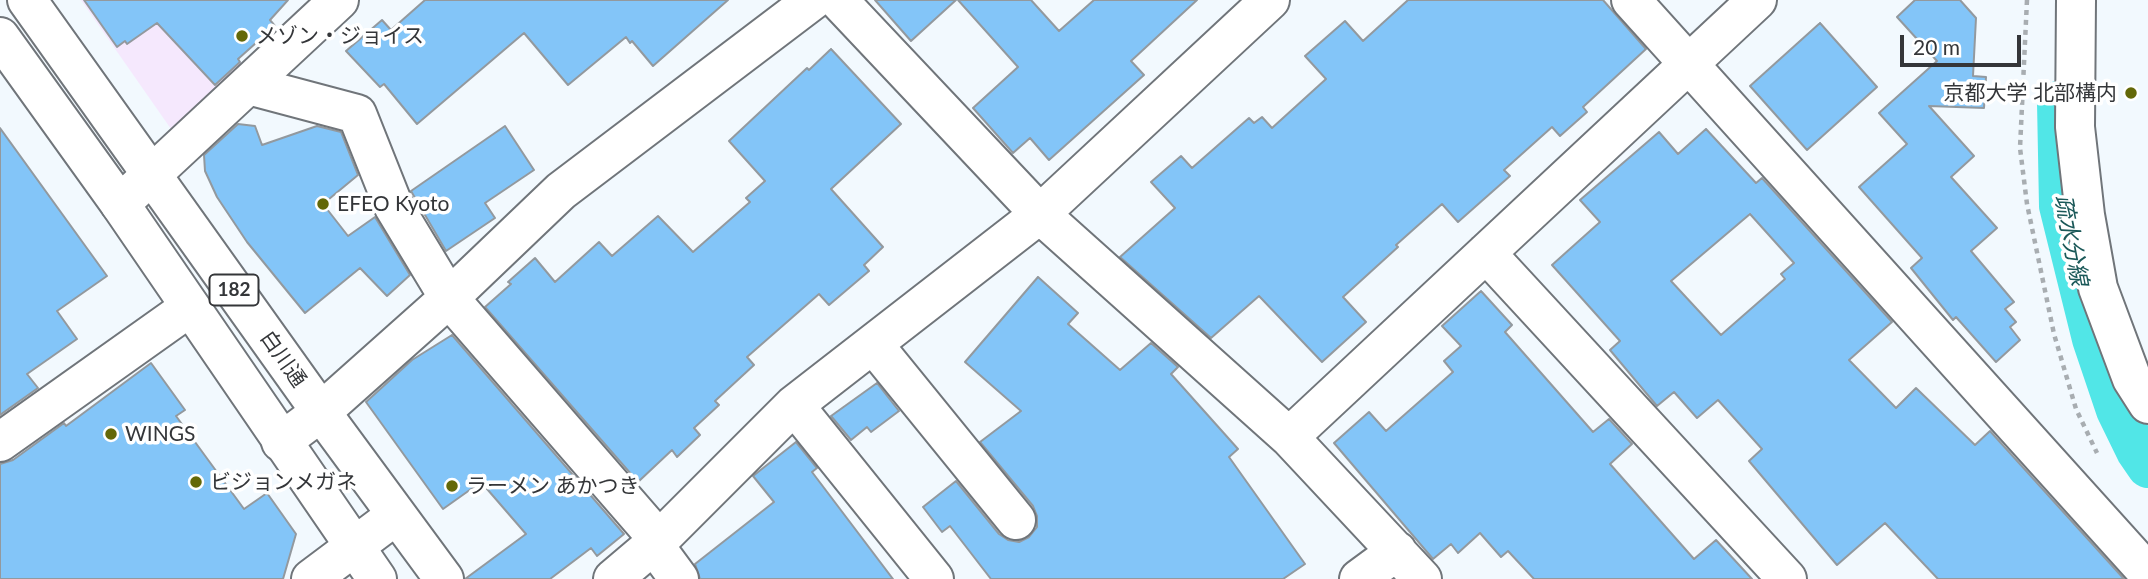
<!DOCTYPE html>
<html>
<head>
<meta charset="utf-8">
<style>
  body { margin:0 }
  #map { position:relative; width:2148px; height:579px; overflow:hidden; background:#f2f9fe; font-family:Lato,sans-serif }
  canvas { display:block }
  .scale { position:absolute; left:1900px; top:35px; width:121px; height:32px; box-sizing:border-box; border:4px solid #343639; border-top:0; padding-left:9px; font-size:21px; line-height:24px; white-space:nowrap; color:#343639; -webkit-text-stroke:5px #fff; paint-order:stroke }
</style>
</head>
<body>
<div id="map">
<canvas width="2148" height="579"></canvas>
<div class="scale">20 m</div>
</div>
<script>
const g = document.querySelector('canvas').getContext('2d');
g.lineJoin = 'round';
function fill(path, color) {
  g.fillStyle = color;
  g.fill(path, 'evenodd');
}
function shape(rows) {
  const path = new Path2D();
  for (const r of rows) {
    path.moveTo(r[0], r[1]);
    for (let i = 2; i < r.length; i += 2) path.lineTo(r[i], r[i + 1]);
  }
  return path;
}
function stroke(path, color, width, dash) {
  g.strokeStyle = color;
  g.lineWidth = width;
  g.lineCap = dash ? 'butt' : 'round';
  g.setLineDash(dash || []);
  g.stroke(path);
}
function write(font, color, halo, rows, align = 'center') {
  g.font = font + ' Lato,"Noto Sans JP",sans-serif';
  g.lineWidth = 7;
  g.setLineDash([]);
  g.textBaseline = 'middle';
  g.strokeStyle = halo;
  g.fillStyle = color;
  for (const [text, x, y, turn = 0] of rows) {
    g.save();
    g.translate(x, y);
    g.rotate((+turn || 0) * Math.PI / 180);
    g.textAlign = isNaN(turn) ? turn : align;
    if (halo) g.strokeText(text, 0, 0);
    g.fillText(text, 0, 0);
    g.restore();
  }
}
fill(shape([
  [81,0,184,0,244,65,171,129]
]), '#f5e8fd');
stroke(shape([
  [2058,102,2060,206,2093,339,2117,410,2137,451,2148,467]
]), '#51e6e7', 42);
const building = shape([
  [84,0,288,0,270,20,275,26,238,59,240,62,215,85,157,23,127,44,125,41,117,47,84,0],
  [425,0,728,0,653,66,632,41,630,43,626,37,568,85,524,33,417,124,384,84,380,87,346,51,382,20,391,30,425,0],
  [875,0,956,0,911,41,875,0],
  [958,0,1031,0,1059,31,1094,0,1197,0,1131,61,1144,75,1049,160,1030,138,1013,153,973,108,1018,67,958,0],
  [1408,0,1603,0,1646,49,1583,107,1587,112,1560,136,1552,127,1504,170,1510,176,1458,222,1442,204,1396,245,1398,247,1343,297,1366,322,1322,362,1259,296,1211,338,1120,257,1175,208,1151,182,1181,156,1192,168,1249,118,1254,123,1262,117,1272,128,1326,79,1305,56,1345,21,1363,41,1408,0],
  [1915,0,1960,0,1976,18,1973,76,1986,77,1984,108,1929,106,1974,156,1951,177,1997,228,1971,251,2014,302,2005,309,2016,322,2010,327,2020,340,1996,362,1956,317,1953,320,1911,268,1922,258,1859,187,1907,144,1879,113,1937,61,1897,17,1915,0],
  [1820,23,1877,87,1807,150,1750,86,1820,23],
  [831,49,901,124,831,189,883,247,864,265,869,271,829,305,819,294,747,357,754,365,715,401,719,405,694,428,700,435,677,457,672,450,638,482,485,307,511,284,508,282,535,258,555,282,599,242,612,256,658,216,693,252,750,202,746,198,765,181,729,141,807,68,809,70,831,49],
  [238,124,255,126,262,145,317,126,341,132,358,175,323,204,348,236,375,217,410,275,387,296,360,268,305,313,247,242,217,197,205,171,204,155,238,124],
  [505,126,534,170,485,203,495,218,446,251,411,191,505,126],
  [0,128,107,276,57,311,77,339,27,374,38,388,0,415,0,128],
  [1706,129,1756,183,1762,178,1892,322,1849,360,1896,408,1916,388,1975,445,1990,431,2124,579,1938,579,1885,523,1837,565,1749,461,1762,449,1718,400,1697,418,1674,392,1657,406,1610,350,1620,341,1552,265,1600,222,1580,200,1659,132,1678,154,1706,129],
  [1750,214,1794,263,1781,274,1785,279,1721,335,1671,281,1750,214],
  [1038,277,1078,313,1068,324,1120,370,1151,343,1178,367,1171,374,1238,449,1229,457,1305,564,1283,579,991,579,950,526,942,532,923,507,956,481,999,534,1008,540,1019,542,1029,537,1037,527,1037,516,1033,506,980,442,1021,411,965,362,1038,277],
  [1481,291,1512,325,1505,332,1593,432,1609,419,1632,444,1610,464,1694,559,1716,540,1752,579,1534,579,1508,551,1501,557,1480,533,1458,553,1451,544,1433,559,1334,443,1369,412,1386,431,1453,372,1444,361,1461,346,1442,326,1481,291],
  [452,335,624,534,597,556,591,548,550,579,465,579,526,534,481,482,443,509,366,402,412,360,452,335],
  [151,363,185,410,176,416,244,509,267,493,296,534,283,579,0,579,0,464,13,460,64,423,66,426,151,363],
  [877,383,899,411,871,432,867,427,851,440,831,416,877,383],
  [796,442,817,468,812,472,893,579,700,579,695,564,774,502,753,476,796,442]
]);
fill(building, '#83c5f8');
stroke(building, '#93999e', 2);
const minor = shape([
  [838,0,1040,214,1289,437,1422,579],
  [1631,0,2148,573],
  [2076,0,2075,127,2085,215,2098,288,2132,379,2148,404],
  [248,85,357,114,394,207,449,298,659,540],
  [120,204,339,0],
  [1486,253,1787,579],
  [873,344,1016,520],
  [794,405,934,579],
  [1289,437,1757,0],
  [0,442,190,307],
  [281,442,321,412,449,298,561,191,813,0],
  [654,545,679,579],
  [311,579,395,516],
  [613,579,659,540,794,405,1040,214,1270,0],
  [1359,579,1397,551]
]);
const major = shape([
  [27,0,321,412,444,579],
  [0,37,120,204,377,579]
]);
stroke(minor, '#70757a', 42);
stroke(major, '#70757a', 42);
stroke(shape([
  [2027,0,2020,148,2027,204,2054,334,2076,409,2097,453]
]), '#a8adb1', 4.5, [5, 5]);
stroke(minor, '#fff', 38);
stroke(major, '#fff', 38);
for (const [x, y, r, color] of [
  [242,36,7,"#636808"],
  [2131,93,7,"#636808"],
  [323,204,7,"#636808"],
  [111,434,7,"#636808"],
  [196,482,7,"#636808"],
  [452,486,7,"#636808"]
]) {
  const dot = new Path2D();
  dot.arc(x, y, r, 0, 2 * Math.PI);
  g.fillStyle = color;
  g.fill(dot);
  stroke(dot, '#fff', 2.5);
}
for (const [x, y, w] of [
  [234,290,49]
]) {
  const box = new Path2D();
  box.roundRect(x - w / 2, y - 15.5, w, 31, 5);
  g.fillStyle = '#fff';
  g.fill(box);
  stroke(box, '#343639', 2);
}
write('bold 19px', '#343639', null, [
  ["182",234,290]
]);
write('21px', '#343639', '#fff', [
  ["メゾン・ジョイス",256,36],
  ["京都大学 北部構内",2117,93,"right"],
  ["EFEO Kyoto",337,204],
  ["WINGS",125,434],
  ["ビジョンメガネ",210,482],
  ["ラーメン あかつき",466,486]
], 'left');
write('21px', '#343639', '#fff', [
  ["白川通",283,359,55]
]);
write('italic 23px', '#1a5858', '#fff', [
  ["疏水分線",2071,240,79]
]);
</script>
</body>
</html>
